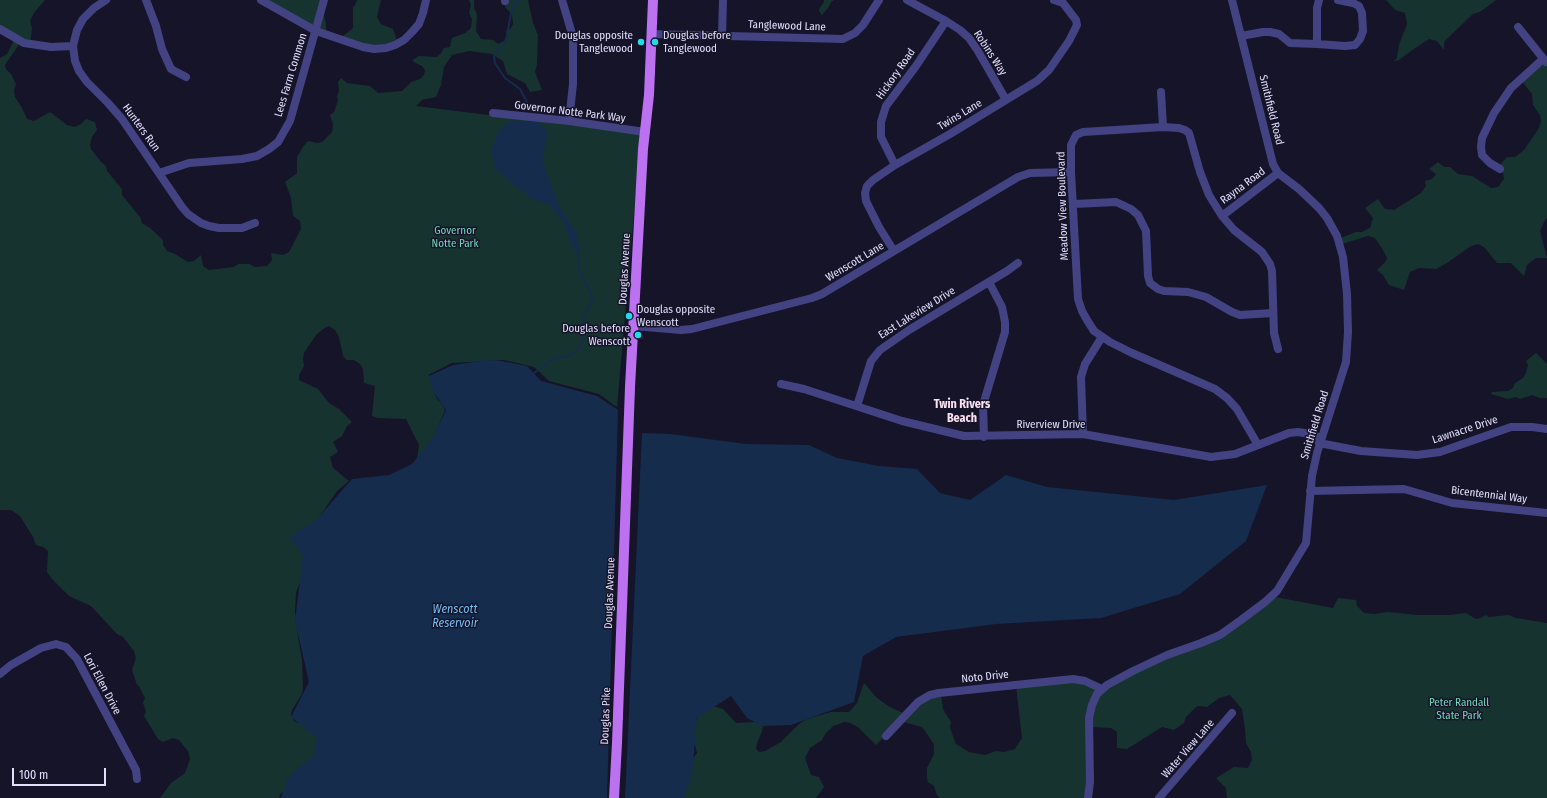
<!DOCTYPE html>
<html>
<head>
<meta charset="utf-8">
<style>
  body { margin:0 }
  #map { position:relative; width:1547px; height:798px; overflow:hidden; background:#161429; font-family:"Fira Sans Condensed",sans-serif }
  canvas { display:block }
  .scale { position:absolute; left:12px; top:768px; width:94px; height:18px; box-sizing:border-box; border:2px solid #e1dffc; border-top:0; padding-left:5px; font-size:12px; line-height:14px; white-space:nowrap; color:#e1dffc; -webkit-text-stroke:3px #161429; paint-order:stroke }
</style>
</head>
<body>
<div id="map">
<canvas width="1547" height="798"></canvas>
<div class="scale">100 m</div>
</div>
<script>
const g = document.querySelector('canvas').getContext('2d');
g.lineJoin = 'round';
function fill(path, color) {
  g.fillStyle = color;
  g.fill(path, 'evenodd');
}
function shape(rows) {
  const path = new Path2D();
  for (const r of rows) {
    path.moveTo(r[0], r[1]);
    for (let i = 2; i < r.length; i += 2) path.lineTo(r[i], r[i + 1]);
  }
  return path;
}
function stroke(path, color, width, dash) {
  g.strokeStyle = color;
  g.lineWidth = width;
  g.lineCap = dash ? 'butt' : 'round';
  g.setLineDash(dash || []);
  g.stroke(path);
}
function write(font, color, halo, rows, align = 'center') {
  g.font = font + ' "Fira Sans Condensed",sans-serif';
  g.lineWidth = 3;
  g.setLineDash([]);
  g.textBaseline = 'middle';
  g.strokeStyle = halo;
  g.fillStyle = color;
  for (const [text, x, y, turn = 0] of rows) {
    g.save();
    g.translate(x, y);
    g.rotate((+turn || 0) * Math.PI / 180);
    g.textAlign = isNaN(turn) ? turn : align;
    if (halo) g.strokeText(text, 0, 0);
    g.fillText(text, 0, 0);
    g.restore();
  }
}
fill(shape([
  [0,0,45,0,34,13,30,21,32,28,30,44,20,43,5,65,6,69,11,74,16,84,14,90,15,97,22,108,27,119,34,121,50,112,67,125,75,127,81,124,86,119,95,122,97,130,92,137,90,145,91,149,101,162,106,166,107,171,122,189,122,195,140,217,142,223,150,228,163,240,163,245,167,251,175,254,188,262,194,261,201,255,203,266,209,270,234,267,238,264,249,264,255,267,267,266,272,260,271,253,283,255,289,252,301,229,300,221,293,216,291,198,285,182,297,173,297,157,303,147,308,141,317,143,322,142,332,132,333,124,330,115,334,112,338,101,337,96,339,91,338,82,341,78,347,83,370,86,378,93,402,91,411,82,420,79,424,75,425,70,422,66,414,62,412,60,419,56,437,57,441,53,444,48,450,47,452,38,465,33,471,28,472,19,469,13,471,5,469,0,474,0,474,8,477,14,476,31,481,39,493,40,498,44,504,41,506,37,506,31,511,28,513,24,512,14,505,7,505,0,528,0,533,23,538,35,537,64,535,72,542,90,530,92,525,83,507,74,503,61,498,58,492,54,469,51,452,55,444,67,441,85,436,97,422,100,416,106,641,134,617,407,599,394,549,381,534,367,504,360,452,363,428,375,433,377,435,387,434,393,437,399,442,404,445,410,429,449,417,460,419,445,406,419,378,418,372,416,375,386,364,383,363,369,360,364,354,360,347,360,343,356,339,337,335,330,329,326,323,329,316,335,304,353,303,359,304,366,299,375,299,380,318,389,329,403,339,409,352,422,347,426,342,436,333,442,338,452,330,457,333,468,349,481,337,491,320,516,300,550,306,561,304,574,296,592,295,611,298,637,302,660,303,688,302,694,292,710,291,715,294,721,316,730,321,748,286,791,281,793,279,798,160,798,171,783,185,773,190,759,188,751,179,740,173,738,163,742,158,739,144,716,146,712,143,703,145,698,139,686,137,685,132,670,136,658,134,651,123,637,117,634,91,606,69,596,52,579,47,572,48,551,43,547,36,545,33,537,20,516,11,510,0,510,0,58,7,54,14,40,0,30],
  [261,0,323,0,322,6,326,24,326,33,338,40,353,28,353,7,355,5,357,0,381,0,377,17,381,24,393,29,397,41,389,46,375,48,346,44,339,41,314,27,285,14],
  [824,0,834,0,831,2,828,8,822,15,819,11,819,9,824,2],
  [1386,0,1496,0,1480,12,1473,14,1450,36,1444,42,1444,50,1437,41,1429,39,1411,51,1399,60,1394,61,1397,58,1399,45,1407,24,1405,13,1395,10],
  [1547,60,1547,218,1545,220,1540,231,1547,258,1536,258,1527,265,1524,276,1511,263,1497,263,1484,247,1478,244,1471,246,1447,263,1436,269,1419,268,1410,272,1404,290,1389,285,1383,275,1377,270,1386,261,1387,258,1383,250,1375,238,1368,236,1342,244,1341,238,1356,232,1362,232,1370,228,1373,218,1365,208,1378,199,1385,209,1394,210,1421,193,1426,186,1425,181,1432,179,1436,174,1429,169,1438,162,1444,167,1450,167,1458,174,1472,176,1491,188,1498,187,1504,179,1503,173,1498,167,1507,157,1515,157,1524,150,1539,128,1541,121,1540,115,1533,105,1532,94,1521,80],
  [1536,353,1547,364,1547,398,1540,398,1532,395,1520,399,1516,397,1508,399,1491,394,1492,392,1508,391,1513,388,1515,383,1523,378,1526,373,1528,365,1526,361],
  [1275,597,1333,608,1338,598,1356,600,1357,606,1364,613,1374,614,1388,612,1417,615,1449,615,1466,613,1476,619,1481,618,1486,615,1489,617,1509,615,1516,618,1547,623,1547,798,1227,798,1226,788,1216,778,1234,767,1248,768,1252,760,1251,752,1246,743,1245,729,1242,709,1230,695,1219,698,1207,707,1199,706,1196,707,1186,717,1184,723,1174,730,1162,727,1127,749,1117,748,1117,732,1111,728,1091,727,1089,798,940,798,937,795,934,786,928,782,927,777,927,768,934,754,934,744,922,727,900,721,876,745,858,727,850,723,845,722,833,726,826,733,822,740,810,748,805,758,811,775,819,777,824,787,816,798,673,798,692,760,697,753,693,737,696,721,699,715,713,706,723,709,736,723,755,722,763,725,762,731,757,743,756,749,759,752,765,751,781,742,799,724,807,719,831,712,849,712,857,703,864,683,876,697,888,706,903,713,916,704,941,695,943,709,951,722,950,728,956,744,969,752,985,755,996,751,1004,752,1015,749,1022,738,1016,686,1082,678,1102,688,1198,645]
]), '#173330');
fill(shape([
  [510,121,538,121,548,133,542,160,559,206,577,234,580,255,573,249,563,221,549,204,532,199,513,184,495,168,491,150,499,131],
  [487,360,501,361,527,366,541,381,597,396,618,410,607,798,281,798,288,777,313,756,317,738,291,717,309,682,295,621,303,556,290,537,317,519,352,479,389,475,412,464,432,439,446,410,434,393,429,376,453,365],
  [642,433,670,434,746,444,809,445,837,458,879,466,917,469,940,493,970,500,1006,475,1047,487,1174,500,1267,485,1246,541,1180,594,1101,618,996,624,896,637,863,656,854,702,791,725,762,726,747,718,731,696,697,718,692,776,684,798,625,798]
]), '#152c4c');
stroke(shape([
  [518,0,512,8,506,41,494,56,495,63,505,78,520,89,531,110],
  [534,373,552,360,568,356,575,352,581,345,583,332,583,319,592,301,591,294,579,269,578,252]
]), '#152c4c', 2);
stroke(shape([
  [106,0,94,8,83,19,77,30,73,46,75,61,79,71,87,82,108,103,122,119,182,207,188,214,201,223,209,226,219,228,242,228,255,223],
  [146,0,156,26,162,49,171,69,186,77],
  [261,0,316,31,363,47,374,49,386,48,395,45,404,40,412,32,419,24,423,13,426,0],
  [562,0,573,37,573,84,569,121],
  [907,0,946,21,960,30,969,38,978,51,1006,100],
  [1319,0,1317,8,1317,44,1345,46,1355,45,1360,39,1363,31,1362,13,1359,6,1353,3,1338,0],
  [505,1,505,0],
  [1518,27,1546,62],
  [0,29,24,43,51,47,73,46],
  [651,34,843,39,855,33,863,25,879,0],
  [722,36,723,0],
  [1241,36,1263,32,1270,32,1279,34,1290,43,1317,44],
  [1161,92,1163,127],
  [493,113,569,121,645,132],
  [895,165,881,137,881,122,886,106,916,66,946,21],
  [1500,169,1490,163,1482,155,1481,147,1482,138,1494,113,1511,88,1543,59],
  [159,173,189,163,242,159,257,156,269,149,278,142,290,121,324,0],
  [1074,204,1116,202,1131,209,1138,215,1146,231,1148,276,1150,283,1158,289,1164,291,1188,292,1206,297,1232,312,1240,315,1273,313],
  [1222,216,1278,173],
  [894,251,879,227,866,201,865,193,867,186,873,180,895,165,950,134,1037,81,1049,70,1069,41,1077,25,1076,20,1063,3,1054,0],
  [634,326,681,330,692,329,812,298,822,294,1018,177,1030,173,1071,172],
  [781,384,804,389,902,421,964,436,1083,434,1211,457,1235,454,1289,433,1298,432,1310,434,1321,438],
  [857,406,871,361,880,350,909,330,1007,271,1018,263],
  [1083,434,1081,377,1085,364,1102,337],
  [984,437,983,405,1005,332,1005,322,1002,307,989,282],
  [1319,443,1361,451,1417,455,1440,452,1511,427,1532,427,1547,429],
  [1258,445,1237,409,1227,398,1215,389,1132,353,1110,342,1094,331,1087,320,1082,311,1078,299,1071,172,1071,145,1076,135,1083,132,1163,127,1179,128,1185,130,1189,133,1200,172,1209,195,1222,216,1234,230,1262,252,1270,264,1272,271,1274,333,1278,349],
  [1310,491,1404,489,1452,503,1547,513],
  [0,674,11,665,41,648,56,644,66,647,77,659,136,770,137,779],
  [886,736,918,702,930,695,939,693,1073,679,1085,681,1102,689],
  [1088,798,1090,782,1089,718,1092,705,1097,694,1107,685,1133,671,1167,655,1201,643,1220,635,1241,620,1265,602,1277,591,1306,543,1312,476,1317,453,1346,362,1348,332,1347,294,1343,257,1337,236,1327,218,1319,208,1299,189,1278,173,1273,164,1232,0],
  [1159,798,1232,713]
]), '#434383', 8);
stroke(shape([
  [614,798,617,743,630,387,643,149,649,95,653,0]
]), '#bc71f1', 10);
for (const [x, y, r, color] of [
  [641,42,4,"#1edce9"],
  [655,42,4,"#1edce9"],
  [629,316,4,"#1edce9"],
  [638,335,4,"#1edce9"]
]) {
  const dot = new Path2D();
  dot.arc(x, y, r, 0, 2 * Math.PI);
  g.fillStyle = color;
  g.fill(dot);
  stroke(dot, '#161429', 1.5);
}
write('11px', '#e1dffc', '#161429', [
  ["Tanglewood Lane",787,26,2],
  ["Robins Way",990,53,57],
  ["Hickory Road",896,74,-55],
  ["Lees Farm Common",291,75,-73],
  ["Smithfield Road",1271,110,76],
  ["Governor Notte Park Way",570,112,7],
  ["Twins Lane",960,115,-31],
  ["Hunters Run",141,128,54],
  ["Rayna Road",1243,186,-37],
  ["Meadow View Boulevard",1063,206,-92],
  ["Wenscott Lane",855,262,-31],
  ["Douglas Avenue",625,269,-87],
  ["East Lakeview Drive",917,313,-32],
  ["Riverview Drive",1051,425],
  ["Smithfield Road",1315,425,-73],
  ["Lawnacre Drive",1465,430,-18],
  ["Bicentennial Way",1489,495,7],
  ["Douglas Avenue",610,593,-88],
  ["Noto Drive",985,677,-6],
  ["Lori Ellen Drive",102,684,62],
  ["Douglas Pike",606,716,-88],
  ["Water View Lane",1188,749,-49]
]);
write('11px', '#e1dffc', '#161429', [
  ["Douglas opposite",633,36],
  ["Tanglewood",633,49],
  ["Douglas before",663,36,"left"],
  ["Tanglewood",663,49,"left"],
  ["Douglas opposite",637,310,"left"],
  ["Wenscott",637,323,"left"],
  ["Douglas before",630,329],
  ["Wenscott",630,342]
], 'right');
write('11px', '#71d6b9', '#161429', [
  ["Governor",455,231],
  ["Notte Park",455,244],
  ["Peter Randall",1459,703],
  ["State Park",1459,716]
]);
write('bold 12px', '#fce1f3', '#161429', [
  ["Twin Rivers",962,405],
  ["Beach",962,419]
]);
write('italic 12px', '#77bef2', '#161429', [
  ["Wenscott",455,610],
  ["Reservoir",455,624]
]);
</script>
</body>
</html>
